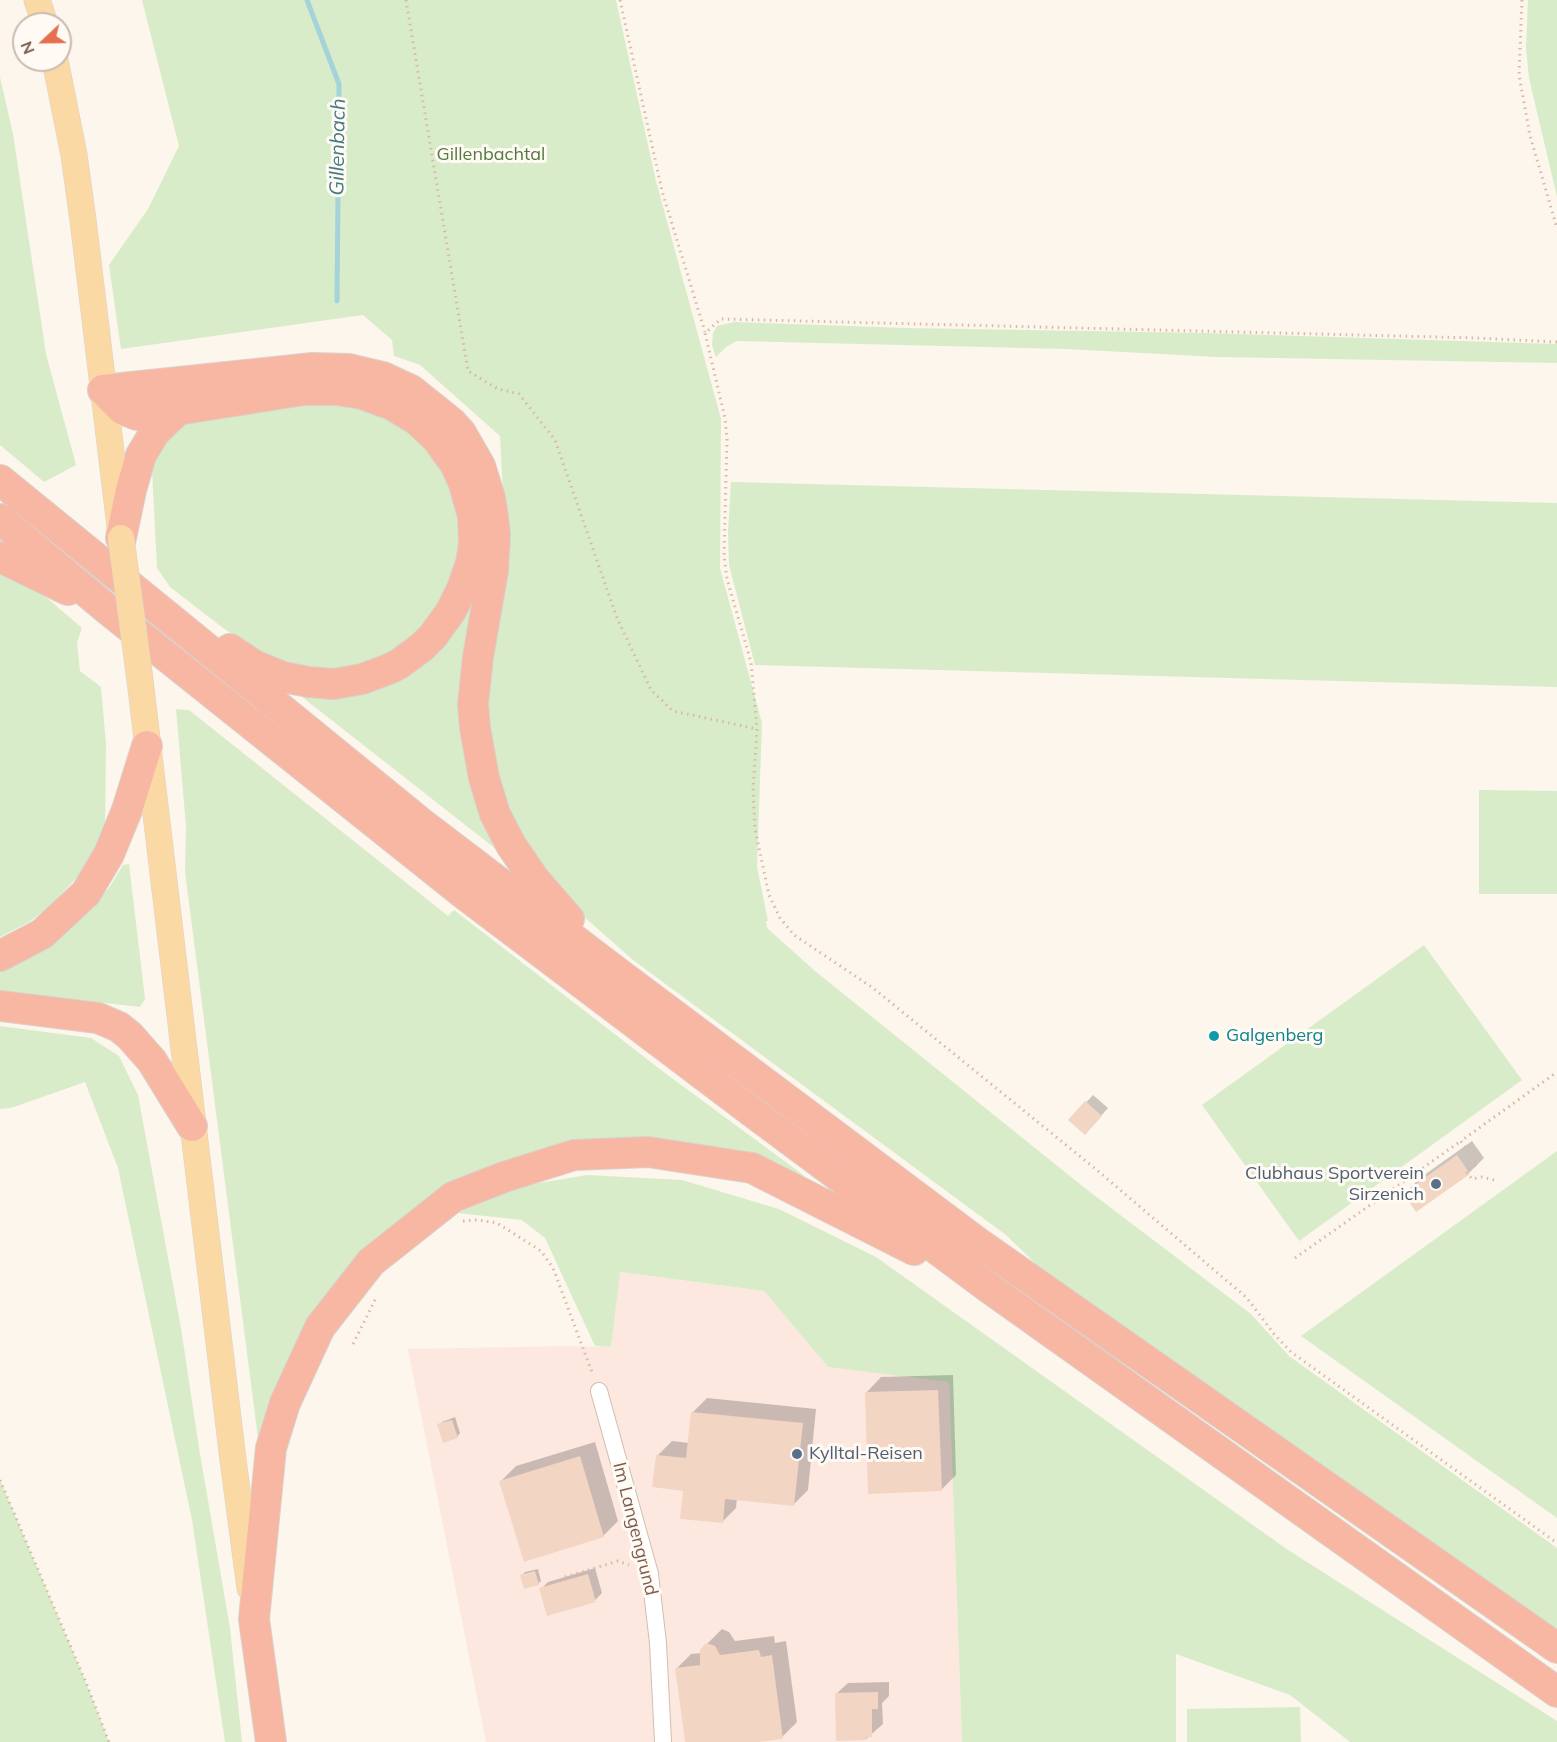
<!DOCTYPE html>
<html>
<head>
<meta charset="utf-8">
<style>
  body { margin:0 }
  #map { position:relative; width:1557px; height:1742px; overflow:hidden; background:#fdf6ec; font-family:Mulish,sans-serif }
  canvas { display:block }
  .north { position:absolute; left:12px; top:12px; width:60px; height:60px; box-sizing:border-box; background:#fffaf3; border:2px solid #cabbb1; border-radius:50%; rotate:248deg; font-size:16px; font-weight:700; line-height:24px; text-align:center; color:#7a5c4d }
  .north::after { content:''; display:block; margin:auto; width:21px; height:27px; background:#e76f51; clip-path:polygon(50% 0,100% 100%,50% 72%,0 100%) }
</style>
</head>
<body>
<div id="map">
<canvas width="1557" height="1742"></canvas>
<div class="north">N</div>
</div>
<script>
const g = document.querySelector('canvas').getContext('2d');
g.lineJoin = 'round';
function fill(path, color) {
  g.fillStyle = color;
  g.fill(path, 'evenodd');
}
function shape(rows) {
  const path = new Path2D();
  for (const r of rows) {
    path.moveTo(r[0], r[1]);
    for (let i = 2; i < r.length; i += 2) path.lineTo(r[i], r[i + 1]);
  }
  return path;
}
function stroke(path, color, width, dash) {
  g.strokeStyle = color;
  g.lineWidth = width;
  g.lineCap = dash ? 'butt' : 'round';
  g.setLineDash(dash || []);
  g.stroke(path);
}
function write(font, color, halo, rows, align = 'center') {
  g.font = font + ' Mulish,sans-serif';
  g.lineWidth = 6;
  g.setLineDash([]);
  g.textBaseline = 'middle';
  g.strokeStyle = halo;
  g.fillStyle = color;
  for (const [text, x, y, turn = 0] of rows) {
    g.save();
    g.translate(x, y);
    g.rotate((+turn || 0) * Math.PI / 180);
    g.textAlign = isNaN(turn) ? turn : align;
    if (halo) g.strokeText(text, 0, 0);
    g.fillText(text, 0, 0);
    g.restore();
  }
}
fill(shape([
  [619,1272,764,1291,828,1367,949,1381,962,1742,486,1742,408,1349,567,1346,611,1347]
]), '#fde8e0');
fill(shape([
  [142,0,616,0,656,181,721,419,720,568,762,723,757,867,768,921,766,921,767,928,815,971,1086,1189,1251,1314,1289,1356,1557,1548,1557,1631,1463,1568,1037,1265,1006,1235,633,960,565,900,525,854,486,749,486,677,507,569,500,436,420,365,394,356,392,340,363,315,121,349,109,265,148,209,179,146],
  [1528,0,1557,0,1557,197,1529,78,1526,48],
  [0,77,13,134,46,354,76,465,44,482,0,445],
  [734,322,906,328,1205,333,1557,344,1557,363,1217,357,1067,349,737,341,726,347,716,357,712,345,713,333,717,326],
  [286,403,368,404,428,441,461,508,458,583,409,647,333,674,302,669,260,652,223,628,170,587,157,568,152,470,162,437,191,419],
  [731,482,1557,503,1557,687,755,665,729,565,728,532],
  [0,568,32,585,82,628,77,642,80,671,101,687,106,744,105,830,94,853,81,873,48,908,29,922,0,937],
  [473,587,475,624,501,853,297,693,345,691],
  [176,709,189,710,448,916,454,910,665,1073,806,1177,739,1152,683,1142,639,1138,433,1196,377,1237,334,1284,308,1323,286,1366,263,1439,258,1438,185,872,186,827],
  [1479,790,1557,791,1557,894,1479,894],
  [129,864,145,999,140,1007,0,991,0,969,32,956,76,923,109,888,123,865],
  [1424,945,1522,1080,1299,1241,1202,1105],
  [0,1026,91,1038,119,1056,138,1095,181,1328,199,1448,230,1628,242,1742,225,1742,192,1520,118,1168,85,1082,11,1108,0,1109],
  [1557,1151,1557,1518,1301,1336],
  [587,1175,682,1180,779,1209,876,1257,1288,1550,1557,1721,1557,1742,1350,1742,1290,1695,1176,1654,1176,1742,962,1742,949,1382,828,1367,764,1291,620,1272,611,1347,595,1346,545,1238,522,1220,457,1213,521,1186],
  [0,1480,87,1685,109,1742,0,1742],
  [1300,1707,1301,1742,1187,1742,1187,1709]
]), '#d8ecc9');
fill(shape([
  [1093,1095,1108,1108,1092,1126,1070,1120],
  [1472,1141,1484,1158,1469,1173,1417,1210,1405,1193,1420,1178],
  [953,1375,956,1475,941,1490,866,1393,881,1377],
  [707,1398,816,1409,808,1490,794,1504,737,1498,736,1508,722,1522,685,1490,658,1455,672,1441,689,1443,693,1412],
  [455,1417,460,1433,457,1437,439,1425,442,1422],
  [595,1442,618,1521,603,1536,501,1481,516,1466],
  [595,1568,602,1593,595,1600,541,1589,548,1582],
  [538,1569,541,1581,538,1584,522,1575,525,1572],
  [722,1629,729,1632,735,1641,774,1636,775,1643,786,1641,797,1722,782,1737,746,1742,686,1742,676,1669,691,1654,701,1653,701,1650],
  [889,1682,889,1696,882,1703,883,1724,866,1739,836,1694,848,1683]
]), '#0003');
stroke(shape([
  [307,0,339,84,337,301]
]), '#a5d3da', 5);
fill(shape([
  [1085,1101,1102,1116,1085,1135,1068,1120],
  [1457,1155,1470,1174,1416,1212,1403,1193],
  [938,1390,942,1491,868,1494,865,1392],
  [691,1412,803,1423,794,1506,725,1499,723,1523,680,1519,683,1491,652,1487,656,1455,686,1458],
  [452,1420,458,1438,443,1443,437,1424],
  [580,1456,604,1537,524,1562,499,1481],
  [535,1571,539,1585,524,1589,520,1575],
  [588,1574,596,1602,547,1616,539,1588],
  [706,1643,715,1646,720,1655,759,1650,761,1657,772,1655,783,1739,758,1742,685,1742,675,1668,700,1665,700,1650],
  [878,1692,878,1709,872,1709,872,1737,866,1737,866,1740,836,1741,835,1693]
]), '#f3d5c3');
const street = shape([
  [599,1391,650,1574,658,1643,663,1742]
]);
const primary = shape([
  [37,0,45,24],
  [55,60,74,155,83,220,120,526],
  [140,680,233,1460,250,1588]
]);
const highway = shape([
  [103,390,313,368,349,369,383,377,411,390,452,423,461,433,480,466,490,498,493,516,495,535,493,571,478,657,473,704,475,728,484,778,495,814,511,845,535,880,569,919],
  [103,390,122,409,137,415,145,415,304,390,337,390,362,394,392,405,417,420,437,439,455,464,463,481,473,516,474,544,471,563,461,591,451,611,433,636,422,647,399,664,389,669,362,679,334,684,309,682,283,677,254,665,230,649],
  [0,480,421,823,618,973,977,1242,1557,1648],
  [0,519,107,609,464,894,755,1114,989,1288,1557,1692],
  [121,538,131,490,141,455,155,432,177,411],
  [0,557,68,590],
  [0,956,42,934,86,893,109,854,127,810,147,746],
  [0,1006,98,1018,119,1027,130,1036,152,1061,192,1126],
  [271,1742,254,1619,271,1448,285,1403,320,1327,371,1262,453,1197,504,1177,574,1155,648,1152,752,1168,914,1250]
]);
stroke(street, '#d1beb0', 18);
stroke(primary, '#dad1cd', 27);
stroke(highway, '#dad1cd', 32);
stroke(shape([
  [406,0,468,371,498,389,519,394,555,440,617,618,651,690,673,711,757,729],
  [620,0,662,191,705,332],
  [1522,0,1519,75,1530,136,1557,228],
  [1557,342,1476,338,721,319,705,333,725,418,727,439,724,555,727,579,751,662,757,729,753,791,755,829,769,895,780,918,794,935,873,988,1098,1171,1247,1298,1274,1334,1291,1352,1557,1543],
  [1494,1180,1482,1177,1472,1179,1466,1171,1477,1164,1461,1141,1557,1072],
  [463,1221,478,1220,497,1223,541,1251,553,1268,593,1375],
  [1295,1258,1461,1141],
  [353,1344,377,1296],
  [0,1480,87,1685,109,1742],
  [565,1577,618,1561,629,1565]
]), '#d9b8a5', 3, [1.5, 4.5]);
stroke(street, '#fff', 16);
stroke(primary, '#fbd9a5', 26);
stroke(highway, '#f7b7a3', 30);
const primaryBridge = shape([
  [121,538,140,680]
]);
stroke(primaryBridge, '#dad1cd', 27, []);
stroke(primaryBridge, '#fbd9a5', 26);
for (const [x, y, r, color] of [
  [1214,1036,6,"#0f9aa8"],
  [1436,1184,6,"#5c6f8a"],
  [797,1454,6,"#5c6f8a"]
]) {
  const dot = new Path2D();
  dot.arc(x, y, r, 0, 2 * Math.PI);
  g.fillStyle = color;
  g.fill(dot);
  stroke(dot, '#fffaf3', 2);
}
write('18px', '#537a41', '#fffaf3', [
  ["Gillenbachtal",491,155]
]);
write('18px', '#0d838f', '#fffaf3', [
  ["Galgenberg",1226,1036]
], 'left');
write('18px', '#4e5e75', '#fffaf3', [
  ["Clubhaus Sportverein",1424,1174],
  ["Sirzenich",1424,1195],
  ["Kylltal-Reisen",809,1454,"left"]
], 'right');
write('18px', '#7a5c4d', '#fffaf3', [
  ["Im Langengrund",635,1529,76]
]);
write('italic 20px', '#437c86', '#fffaf3', [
  ["Gillenbach",338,147,-89]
]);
</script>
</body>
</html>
